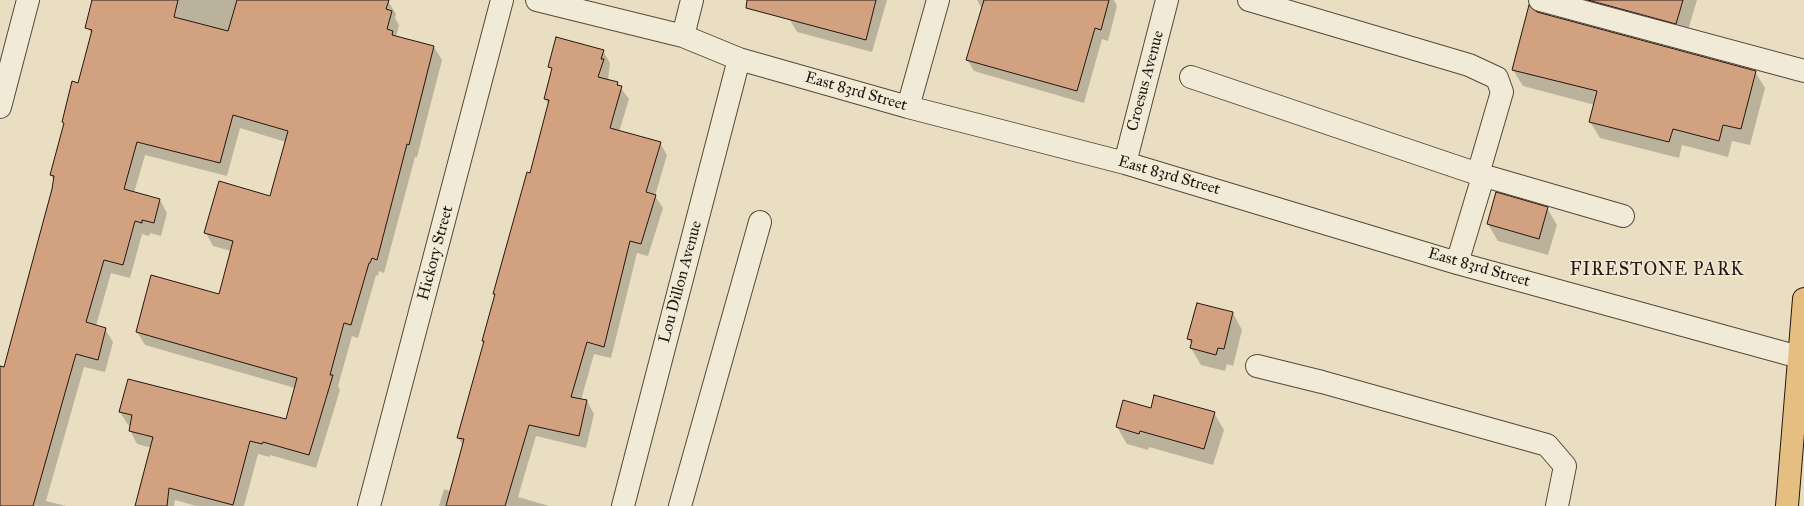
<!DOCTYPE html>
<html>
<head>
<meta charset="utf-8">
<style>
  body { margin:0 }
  canvas { display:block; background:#e9dec2 }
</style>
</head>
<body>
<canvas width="1804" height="506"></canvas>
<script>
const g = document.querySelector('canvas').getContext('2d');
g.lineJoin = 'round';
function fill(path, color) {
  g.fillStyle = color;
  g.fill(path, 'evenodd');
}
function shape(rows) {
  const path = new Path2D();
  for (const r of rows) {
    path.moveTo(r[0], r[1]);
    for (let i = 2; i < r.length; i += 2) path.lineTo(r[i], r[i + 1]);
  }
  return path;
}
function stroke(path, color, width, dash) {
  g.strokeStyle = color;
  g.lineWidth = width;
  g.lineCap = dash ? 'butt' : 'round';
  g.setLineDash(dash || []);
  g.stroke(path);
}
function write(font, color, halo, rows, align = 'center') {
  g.font = font + ' "IM FELL Great Primer",serif';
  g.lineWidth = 3;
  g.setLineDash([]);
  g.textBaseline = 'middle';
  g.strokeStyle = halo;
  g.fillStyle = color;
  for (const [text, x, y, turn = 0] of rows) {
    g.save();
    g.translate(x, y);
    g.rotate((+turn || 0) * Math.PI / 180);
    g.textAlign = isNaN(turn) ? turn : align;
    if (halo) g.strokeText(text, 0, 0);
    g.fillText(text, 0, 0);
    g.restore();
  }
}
fill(shape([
  [96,0,384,0,388,1,396,14,395,18,399,25,396,37,434,47,442,60,417,157,415,157,384,273,379,271,378,276,376,275,358,338,352,336,338,386,340,390,316,468,270,455,270,457,258,454,244,506,196,506,175,500,174,506,137,506,152,448,137,444,130,430,131,426,128,425,120,412,286,420,295,388,145,345,137,332,220,295,231,251,213,246,206,233,271,197,286,142,240,128,227,176,145,155,134,193,160,200,167,213,161,236,150,233,149,236,142,234,130,278,111,273,96,326,105,329,113,342,105,372,84,367,46,501,66,506,0,506,0,367,5,368,54,181,51,175,64,124,63,122,78,84,92,34,88,28],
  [766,0,887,0,872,52,797,32,790,20],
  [977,0,1114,0,1117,6,1108,41,1102,39,1084,103,974,71,967,59,982,9],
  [1538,0,1697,0,1685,40],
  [1536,13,1755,72,1765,88,1750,145,1732,141,1728,157,1682,145,1679,158,1600,138,1590,122,1595,105,1523,86,1513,70],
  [603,51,610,63,608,80,617,83,629,99,619,132,660,143,667,155,655,196,663,208,648,256,637,253,611,358,594,354,581,400,587,401,594,414,586,448,536,436,518,497,549,506,439,506,444,489,450,491,463,446,458,437,484,343,483,341,495,296,494,294,530,174,549,105,545,99,552,71,549,66],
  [1497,194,1547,208,1557,225,1548,255,1498,241,1488,224],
  [1197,304,1233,313,1242,330,1233,366,1227,364,1225,371,1201,365,1191,348,1192,345,1188,338],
  [1124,401,1151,409,1214,413,1224,430,1213,465,1149,447,1148,450,1127,444,1117,427]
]), '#0003');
const building = shape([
  [92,0,178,0,174,17,228,31,237,0,389,0,386,9,392,11,387,29,393,31,392,35,434,46,409,145,407,144,377,260,372,258,370,263,369,263,351,325,344,323,330,375,333,375,309,455,263,442,262,444,250,441,233,505,169,488,167,506,135,506,153,437,129,431,132,415,119,412,128,379,286,419,297,378,136,332,151,275,219,294,233,241,204,233,219,181,270,196,288,131,233,115,220,163,137,142,124,189,160,199,154,223,142,220,142,223,135,221,123,265,104,260,86,322,106,328,98,360,76,354,33,506,0,506,0,366,4,367,52,189,54,176,50,175,64,123,62,122,72,81,78,83,92,30,85,28,92,0],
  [747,0,876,0,866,40,746,8,747,0],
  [984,0,1109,0,1101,30,1095,28,1077,91,966,60,984,0],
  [1588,0,1683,0,1676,24,1588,0],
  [1529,5,1537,12,1756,71,1741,129,1723,125,1719,141,1673,129,1669,142,1589,122,1597,91,1512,70,1529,5],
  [556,37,604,50,601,59,604,59,598,77,618,82,617,85,622,86,610,128,661,142,646,192,656,195,641,244,630,241,604,347,587,342,571,397,587,400,579,436,529,425,505,506,446,506,464,439,457,438,484,341,482,341,495,294,493,294,527,172,530,173,549,100,544,99,552,68,548,67,556,37],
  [1496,192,1548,207,1539,239,1487,224,1496,192],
  [1197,303,1233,312,1224,349,1218,348,1216,355,1190,348,1192,340,1187,339,1197,303],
  [1154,395,1215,412,1204,449,1140,431,1139,434,1116,427,1123,400,1151,408,1154,395]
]);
fill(building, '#d2a280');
stroke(building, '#251610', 1);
const minor = shape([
  [537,0,683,36,739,59,908,107,1125,163,1457,263,1799,357],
  [1249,0,1469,65,1497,78,1502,92,1478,174,1482,180,1457,263],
  [1540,0,1804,71],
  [683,36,692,0],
  [1191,77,1478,174,1623,216],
  [0,107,28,0],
  [908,107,938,0],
  [1125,163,1167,0],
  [1257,366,1322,382,1547,445,1565,466,1557,506],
  [369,506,502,0],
  [623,506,739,59],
  [680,506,760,222]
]);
const major = shape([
  [1787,506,1804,299]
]);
stroke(minor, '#56483c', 24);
stroke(major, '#251610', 24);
stroke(minor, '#f1ead7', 22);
stroke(major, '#e4bf81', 22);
write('16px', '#251610', '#f1ead7', [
  ["Croesus Avenue",1146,81,-75],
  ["East 83rd Street",856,92,16],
  ["East 83rd Street",1169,176,16],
  ["Hickory Street",436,253,-75],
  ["East 83rd Street",1479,268,16],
  ["Lou Dillon Avenue",681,282,-75]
]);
g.letterSpacing = '1px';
write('18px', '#251610', '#f1ead7', [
  ["FIRESTONE PARK",1657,271]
]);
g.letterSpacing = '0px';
</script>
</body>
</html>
